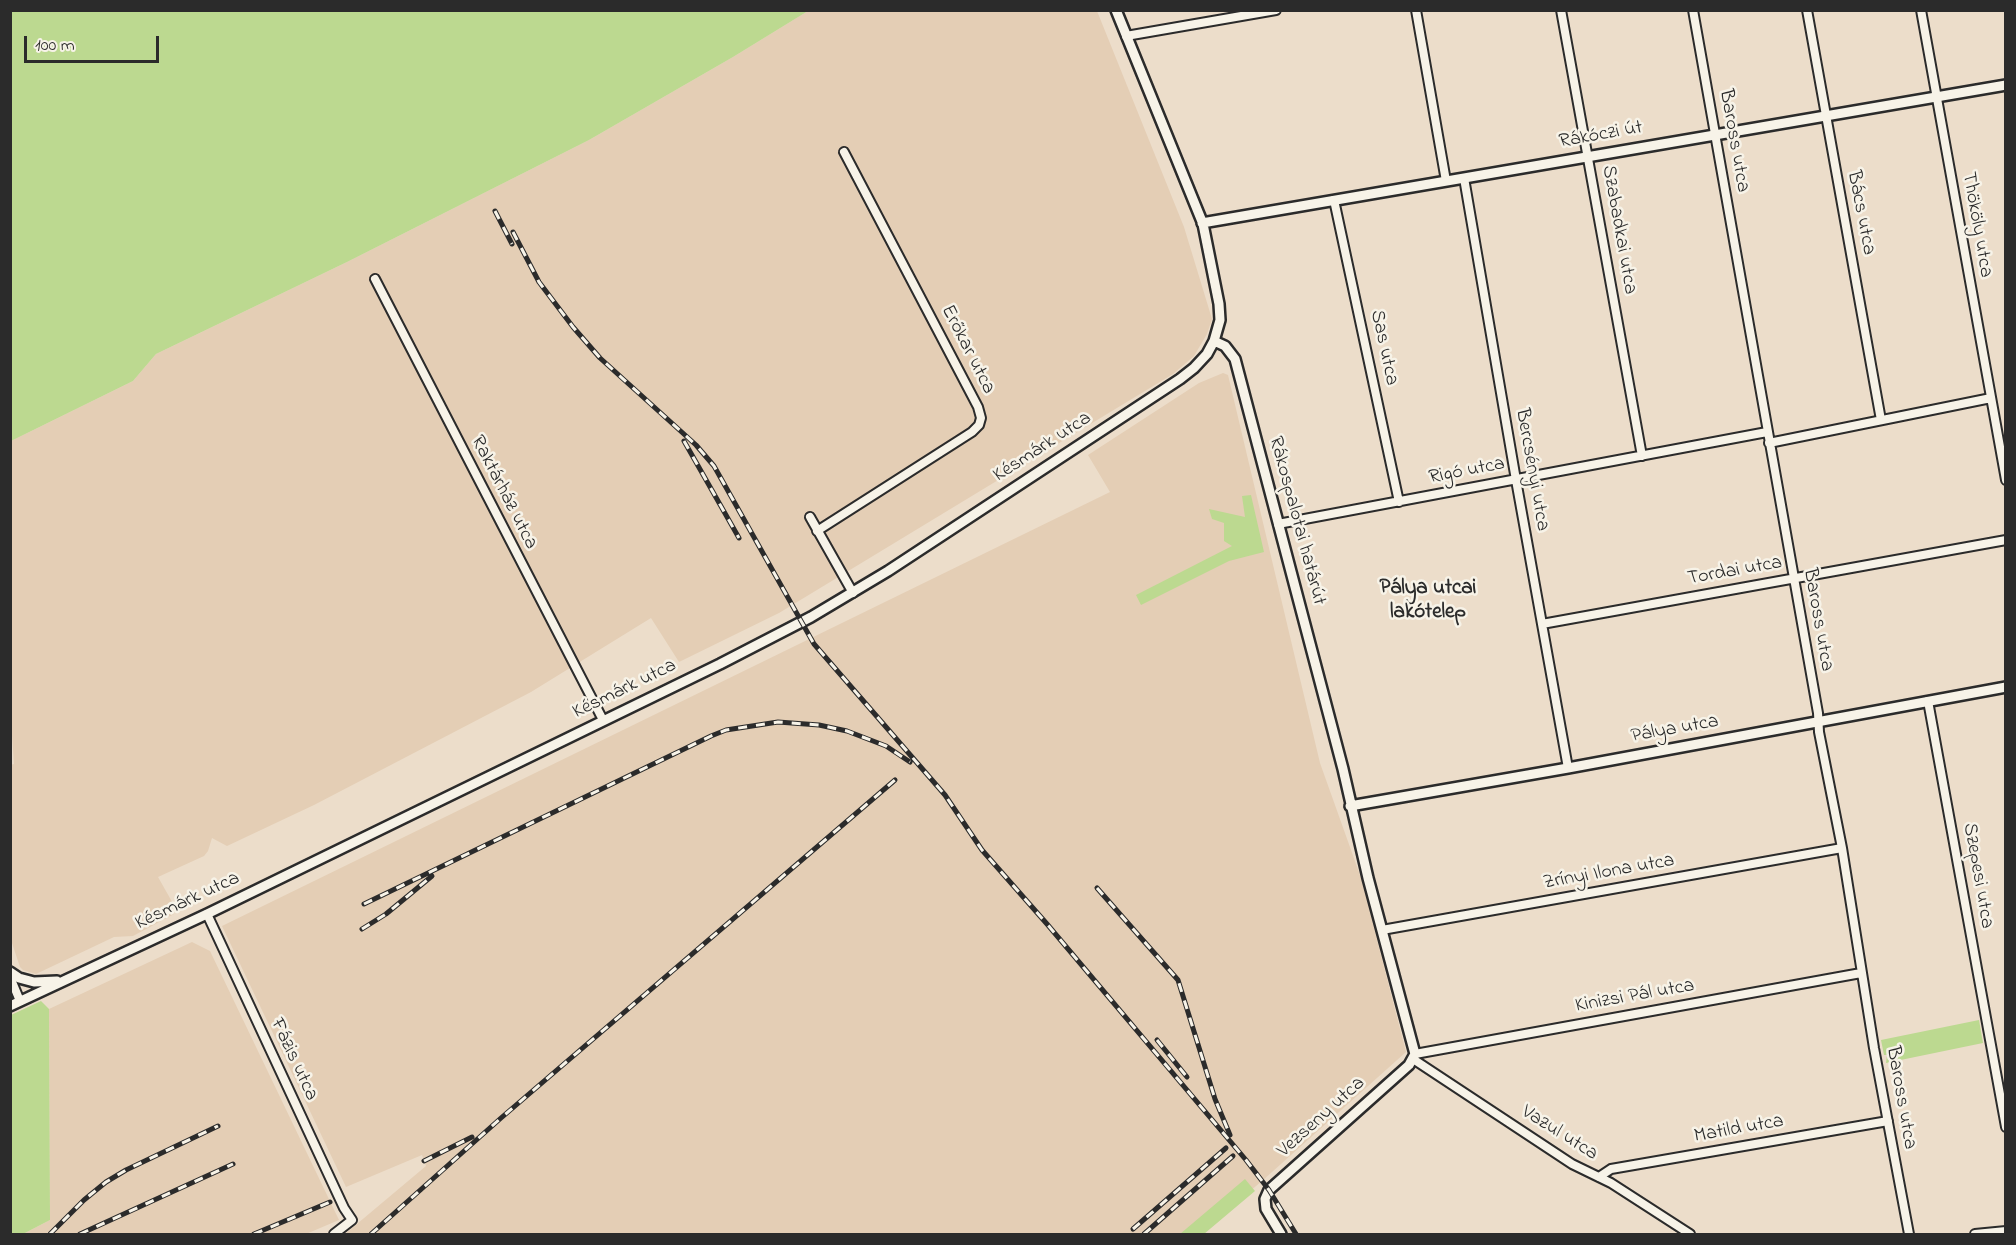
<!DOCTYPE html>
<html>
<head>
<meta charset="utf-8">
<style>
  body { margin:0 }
  #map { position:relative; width:2016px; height:1245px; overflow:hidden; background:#ecddca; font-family:"Indie Flower",sans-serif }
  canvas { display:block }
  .frame { position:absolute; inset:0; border:12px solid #2b2b2b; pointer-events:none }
  .scale { position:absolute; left:24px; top:36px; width:135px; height:27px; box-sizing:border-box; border:3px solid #2b2b2b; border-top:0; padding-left:8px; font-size:18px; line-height:21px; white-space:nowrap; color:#2b2b2b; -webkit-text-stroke:4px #f7f3e8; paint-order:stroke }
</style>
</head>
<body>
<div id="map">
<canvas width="2016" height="1245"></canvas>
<div class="frame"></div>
<div class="scale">100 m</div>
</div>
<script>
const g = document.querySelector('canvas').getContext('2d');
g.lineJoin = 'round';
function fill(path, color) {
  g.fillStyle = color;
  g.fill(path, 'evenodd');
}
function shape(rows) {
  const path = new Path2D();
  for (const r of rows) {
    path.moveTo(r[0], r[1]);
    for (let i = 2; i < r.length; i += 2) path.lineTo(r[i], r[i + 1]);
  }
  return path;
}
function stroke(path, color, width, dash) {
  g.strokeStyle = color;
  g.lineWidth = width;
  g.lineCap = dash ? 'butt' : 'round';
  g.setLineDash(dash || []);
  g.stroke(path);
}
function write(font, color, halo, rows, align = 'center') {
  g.font = font + ' "Indie Flower",sans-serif';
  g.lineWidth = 5;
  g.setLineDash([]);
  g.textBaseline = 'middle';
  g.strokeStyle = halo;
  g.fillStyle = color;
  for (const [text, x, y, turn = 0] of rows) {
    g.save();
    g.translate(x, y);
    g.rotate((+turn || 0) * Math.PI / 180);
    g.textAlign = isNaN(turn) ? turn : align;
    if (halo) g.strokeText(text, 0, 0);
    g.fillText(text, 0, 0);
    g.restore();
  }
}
fill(shape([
  [808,11,1097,11,1184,227,1212,319,1207,334,1194,356,1173,374,779,613,679,662,651,618,531,692,314,805,227,846,212,838,208,851,204,856,158,877,175,907,174,914,133,936,114,937,36,974,23,970,20,967,11,940,10,765,14,764,10,707,11,441,133,381,156,354,347,262,589,140,733,57],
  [1223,373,1228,375,1320,763,1361,878,1406,1052,1262,1181,1199,1234,345,1234,426,1166,422,1155,346,1187,222,926,1110,492,1088,455,1199,383],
  [192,942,210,951,339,1220,306,1234,23,1234,50,1220,49,1009]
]), '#e4ceb5');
fill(shape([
  [11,10,808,10,808,11,733,57,589,140,347,262,156,354,133,381,11,441],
  [1251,495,1264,552,1229,561,1141,605,1136,595,1232,546,1224,541,1224,523,1212,519,1209,509,1245,517,1242,496],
  [41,1001,49,1009,50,1220,23,1234,11,1234,11,1015],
  [1979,1020,1983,1043,1886,1063,1887,1055,1884,1055,1881,1040],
  [1245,1179,1255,1191,1204,1234,1180,1234]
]), '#bcd990');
const minor = shape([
  [1416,10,1446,181],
  [1561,10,1642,456],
  [1693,10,1818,713,1819,732,1842,848,1874,1048,1909,1234],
  [1807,10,1881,420],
  [1921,10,2006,480],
  [1126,36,1276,10],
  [1464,178,1516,480,1568,768],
  [1334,200,1399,502],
  [375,279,603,720],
  [1769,443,1991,398],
  [810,517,853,593],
  [1278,524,1767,432],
  [817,531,972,432,979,425,981,418,978,407,844,152],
  [1542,624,2006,540],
  [1928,701,2006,1127],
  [207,914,344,1208,352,1220,334,1234],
  [1382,930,1842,848],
  [10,977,20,1001],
  [1415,1054,1861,973],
  [1413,1059,1572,1164,1611,1183,1690,1234],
  [1599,1177,1611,1169,1888,1121],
  [1975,1234,2006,1231]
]);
const tertiary = shape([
  [1202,223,2006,85],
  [1214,341,1225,346,1235,359,1343,769,1368,878,1415,1054,1409,1065,1269,1190,1265,1199,1266,1209,1281,1234],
  [1350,806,1568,768,2006,687],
  [10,972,19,978,34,982,57,981],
  [10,1006,207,914,720,664,811,617,888,571,1180,379,1194,368,1207,354,1214,341,1220,320,1219,304,1203,224,1116,10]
]);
stroke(minor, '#2b2b2b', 12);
stroke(tertiary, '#2b2b2b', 14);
stroke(minor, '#f7f3e8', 8);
stroke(tertiary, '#f7f3e8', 9);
const rail = shape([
  [495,211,512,244],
  [513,232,539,282,573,327,600,358,696,445,714,466,814,644,945,795,982,850,1047,924,1246,1160,1269,1190,1296,1234],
  [684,441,739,538],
  [1097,888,1178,980,1215,1099,1230,1135],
  [364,904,711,736,726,730,778,722,819,725,847,731,886,746,910,762],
  [362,929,386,914,432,876],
  [1157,1040,1187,1077],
  [424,1161,472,1137],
  [1133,1229,1226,1148],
  [50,1234,84,1200,106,1182,126,1170,218,1126],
  [80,1234,233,1164],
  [254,1234,330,1202],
  [371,1234,501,1118,895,780],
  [1144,1234,1233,1156]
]);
stroke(rail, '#2b2b2b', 5);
stroke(rail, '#f7f3e8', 3, [9]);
write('20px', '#2b2b2b', '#f7f3e8', [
  ["Rákóczi út",1601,136,-10],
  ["Baross utca",1733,141,80],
  ["Bács utca",1860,213,79],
  ["Thököly utca",1976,225,80],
  ["Szabadkai utca",1618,230,80],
  ["Sas utca",1383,348,78],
  ["Erőkar utca",967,350,63],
  ["Késmárk utca",1043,448,-33],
  ["Bercsényi utca",1531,470,80],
  ["Rigó utca",1467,472,-11],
  ["Raktárház utca",503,493,63],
  ["Rákospalotai határút",1296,521,75],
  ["Tordai utca",1735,572,-10],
  ["Baross utca",1817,620,80],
  ["Késmárk utca",625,690,-26],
  ["Pálya utca",1675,730,-10],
  ["Zrínyi Ilona utca",1609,873,-10],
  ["Szepesi utca",1977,876,80],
  ["Késmárk utca",188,902,-25],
  ["Kinizsi Pál utca",1635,997,-10],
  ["Fázis utca",293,1060,65],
  ["Baross utca",1900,1098,80],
  ["Vezseny utca",1322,1118,-42],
  ["Matild utca",1739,1130,-10],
  ["Vazul utca",1559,1134,32]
]);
write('bold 21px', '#2b2b2b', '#f7f3e8', [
  ["Pálya utcai",1428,590],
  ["lakótelep",1428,614]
]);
</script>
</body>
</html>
